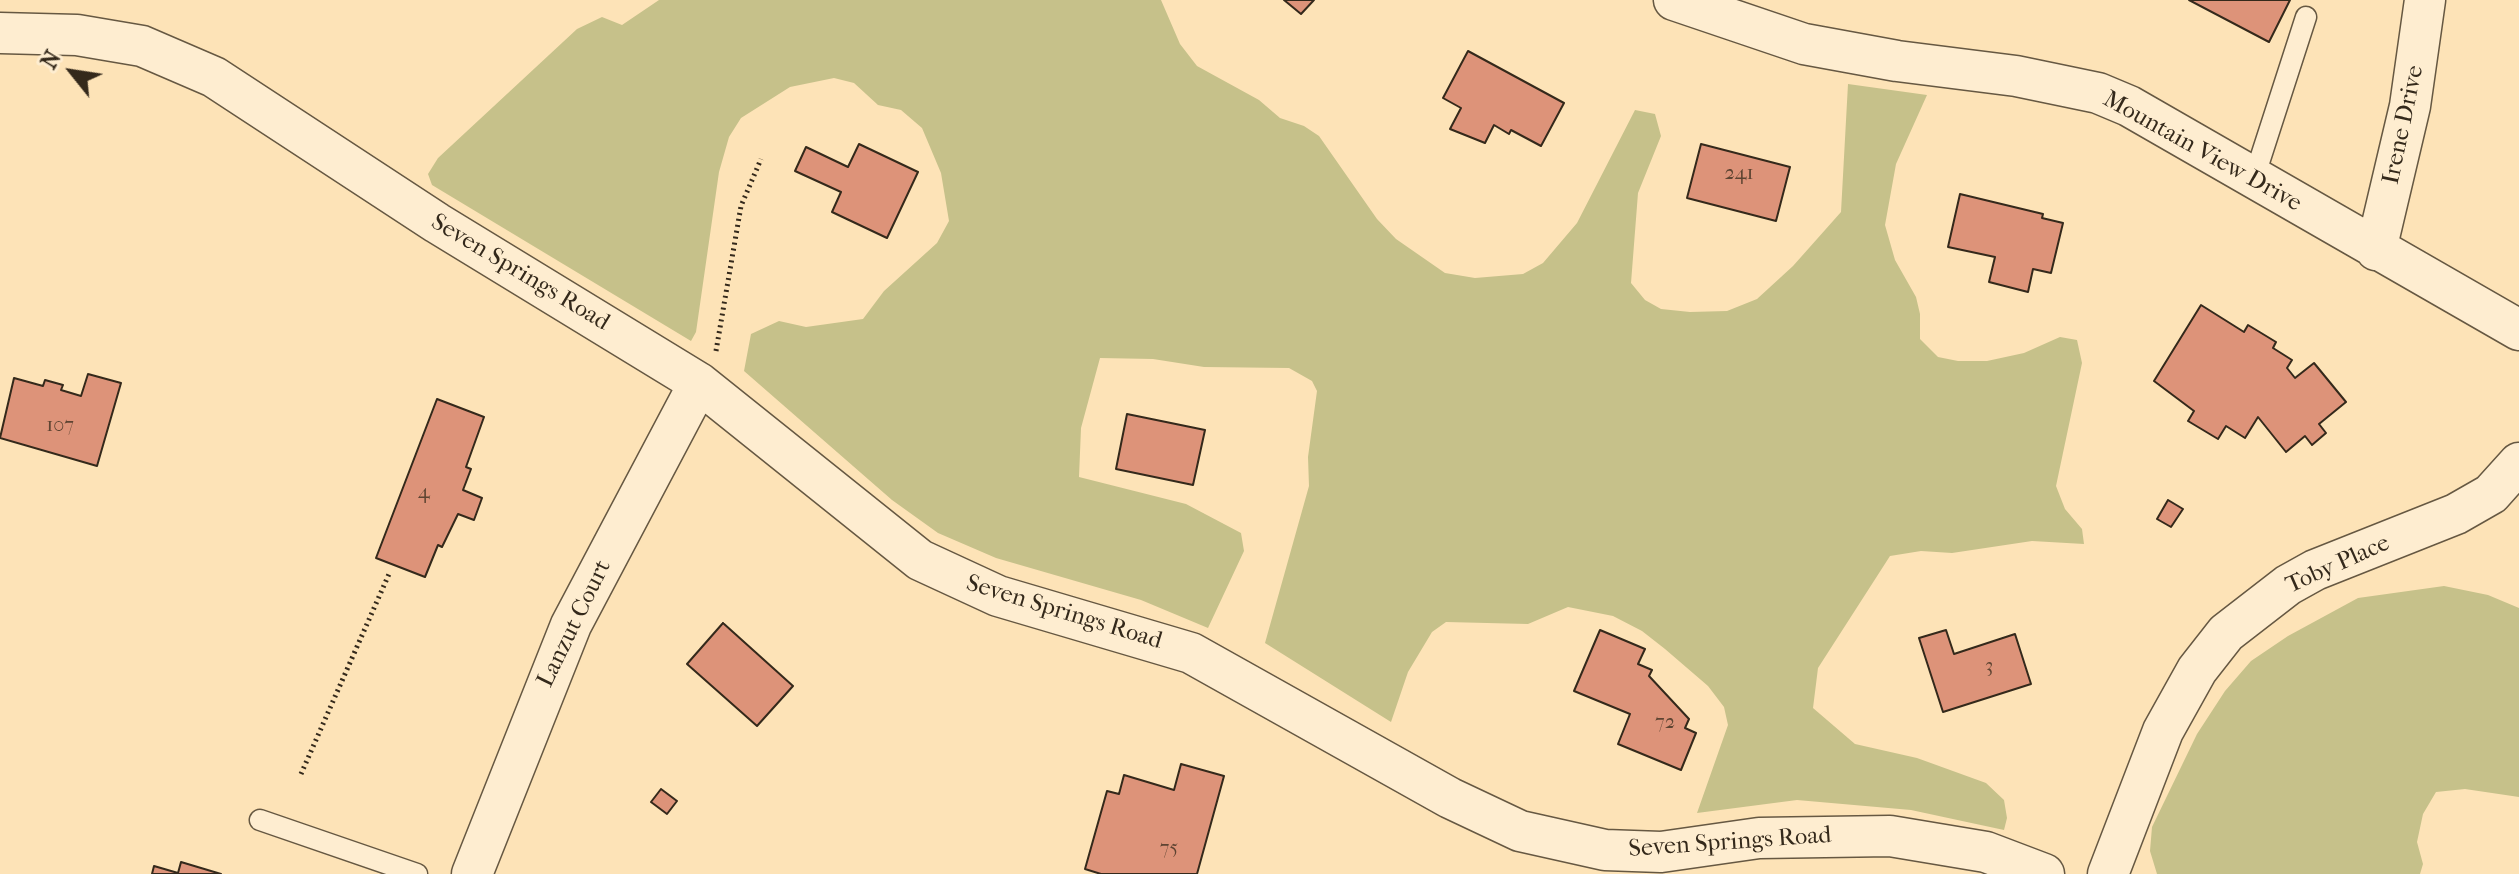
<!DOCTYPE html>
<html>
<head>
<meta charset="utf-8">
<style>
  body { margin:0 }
  #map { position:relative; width:2519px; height:874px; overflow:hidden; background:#fde3b7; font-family:"IM FELL French Canon",serif }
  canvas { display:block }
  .north { position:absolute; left:32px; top:32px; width:80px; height:80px; -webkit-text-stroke:6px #feedd0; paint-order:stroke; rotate:300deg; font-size:22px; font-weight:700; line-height:32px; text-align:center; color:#34291b }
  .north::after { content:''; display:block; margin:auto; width:28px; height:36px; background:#34291b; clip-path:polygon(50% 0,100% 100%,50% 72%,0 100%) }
</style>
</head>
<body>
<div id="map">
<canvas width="2519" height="874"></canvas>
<div class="north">N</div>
</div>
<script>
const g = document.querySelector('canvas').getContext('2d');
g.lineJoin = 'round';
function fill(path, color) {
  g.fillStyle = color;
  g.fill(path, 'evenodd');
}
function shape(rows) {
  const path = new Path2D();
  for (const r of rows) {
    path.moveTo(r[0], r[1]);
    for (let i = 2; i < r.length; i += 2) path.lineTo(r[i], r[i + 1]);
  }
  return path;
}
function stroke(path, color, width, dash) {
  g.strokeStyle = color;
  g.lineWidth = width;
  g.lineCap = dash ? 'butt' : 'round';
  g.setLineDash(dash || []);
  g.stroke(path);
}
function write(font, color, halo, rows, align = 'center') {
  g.font = font + ' "IM FELL French Canon",serif';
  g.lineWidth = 6;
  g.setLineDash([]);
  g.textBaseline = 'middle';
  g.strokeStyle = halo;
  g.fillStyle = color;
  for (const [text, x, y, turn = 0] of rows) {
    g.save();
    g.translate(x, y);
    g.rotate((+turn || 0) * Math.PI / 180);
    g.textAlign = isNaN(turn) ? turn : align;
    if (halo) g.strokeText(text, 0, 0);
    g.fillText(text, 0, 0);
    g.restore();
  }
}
fill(shape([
  [659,0,1161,0,1180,44,1197,66,1259,100,1280,118,1304,126,1319,136,1377,219,1396,239,1445,273,1475,278,1523,274,1543,263,1577,223,1635,110,1655,114,1661,136,1638,193,1631,283,1645,300,1661,309,1690,312,1727,311,1757,299,1793,266,1841,212,1848,84,1927,95,1896,164,1885,225,1895,260,1916,297,1920,314,1920,339,1938,357,1958,361,1987,361,2024,353,2060,337,2077,340,2082,363,2056,486,2065,509,2082,529,2084,544,2032,541,1952,553,1921,551,1890,556,1818,668,1813,708,1855,744,1917,758,1986,783,2004,800,2007,818,2004,830,1911,810,1797,800,1697,813,1728,725,1724,707,1708,686,1665,649,1642,631,1613,616,1568,607,1528,624,1446,622,1432,632,1408,672,1391,722,1265,643,1309,486,1308,457,1317,391,1312,381,1289,368,1204,367,1153,359,1100,358,1081,428,1079,477,1186,504,1241,533,1244,551,1208,628,1141,600,996,558,938,533,892,500,744,371,751,334,779,321,806,327,863,319,884,291,937,243,949,221,941,173,922,128,901,110,878,105,854,83,834,78,790,87,741,118,729,137,719,172,696,332,691,341,432,185,428,174,438,158,577,29,602,17,622,25],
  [2444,586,2488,595,2519,608,2519,797,2465,789,2436,792,2423,814,2417,842,2423,864,2420,874,2157,874,2150,851,2152,827,2197,734,2225,691,2251,661,2288,636,2358,598]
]), '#c6c18a');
const building = shape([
  [1284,0,1314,0,1301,14,1284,0],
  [2189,0,2290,0,2269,42,2189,0],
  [1468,51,1564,103,1541,146,1511,130,1509,134,1494,125,1485,143,1450,129,1461,108,1443,98,1468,51],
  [859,144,918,172,887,238,832,212,841,192,795,171,806,147,848,167,859,144],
  [1701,144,1790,167,1776,221,1687,198,1701,144],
  [1960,194,2043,214,2042,218,2063,223,2051,273,2033,269,2028,292,1989,282,1995,257,1948,247,1960,194],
  [2201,305,2244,332,2248,325,2276,342,2273,348,2292,360,2287,368,2295,378,2314,363,2346,402,2319,424,2326,433,2312,445,2305,436,2286,452,2258,417,2245,438,2226,426,2218,439,2188,421,2194,411,2154,381,2201,305],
  [88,374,121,383,97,466,0,438,14,378,43,386,45,380,63,385,61,390,81,396,88,374],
  [437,399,484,417,466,467,471,469,463,490,482,498,474,520,458,514,442,547,438,545,425,577,376,558,437,399],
  [1127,414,1205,430,1193,485,1116,469,1127,414],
  [2168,500,2183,509,2171,527,2157,519,2168,500],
  [723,623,793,686,757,726,687,664,723,623],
  [1600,630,1645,649,1638,664,1652,670,1649,676,1689,719,1685,728,1696,733,1681,770,1618,744,1630,714,1574,691,1600,630],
  [1946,630,1954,654,2015,634,2031,684,1943,712,1919,638,1946,630],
  [1181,764,1224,776,1197,874,1101,874,1085,869,1107,791,1119,794,1124,775,1174,790,1181,764],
  [661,789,677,801,667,814,651,802,661,789],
  [181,862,221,874,152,874,154,866,178,873,181,862]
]);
fill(building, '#dd9379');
stroke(building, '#34291b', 2);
const lane = shape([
  [2254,178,2306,17],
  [260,820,417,874]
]);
const street = shape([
  [1674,0,1804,44,1897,61,2016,76,2098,93,2129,106,2519,330],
  [0,33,77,35,142,46,214,77,437,223,699,383,920,560,998,596,1191,653,1450,798,1520,831,1605,850,1661,852,1759,838,1890,836,1986,852,2044,874],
  [2376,250,2410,106,2425,0],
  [472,874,571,625,699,383],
  [2108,874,2163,731,2197,670,2226,633,2288,585,2315,570,2456,514,2491,494,2519,463]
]);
stroke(lane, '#665842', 23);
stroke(street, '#665842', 43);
stroke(shape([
  [716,351,741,206,761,159],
  [301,774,389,574]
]), '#34291b', 5, [2, 4]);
stroke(lane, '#feedd0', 20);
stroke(street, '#feedd0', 40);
write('20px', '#5e4432', null, [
  ["241",1739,174],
  ["107",60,426],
  ["4",424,493],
  ["3",1989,667],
  ["72",1665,723],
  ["75",1169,849]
]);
write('24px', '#34291b', '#feedd0', [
  ["Irene Drive",2404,125,-78],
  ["Mountain View Drive",2202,152,29],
  ["Seven Springs Road",520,273,31],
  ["Toby Place",2338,565,-24],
  ["Seven Springs Road",1064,613,17],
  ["Lanzut Court",575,624,-64],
  ["Seven Springs Road",1730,843,-4]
]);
</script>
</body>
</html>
